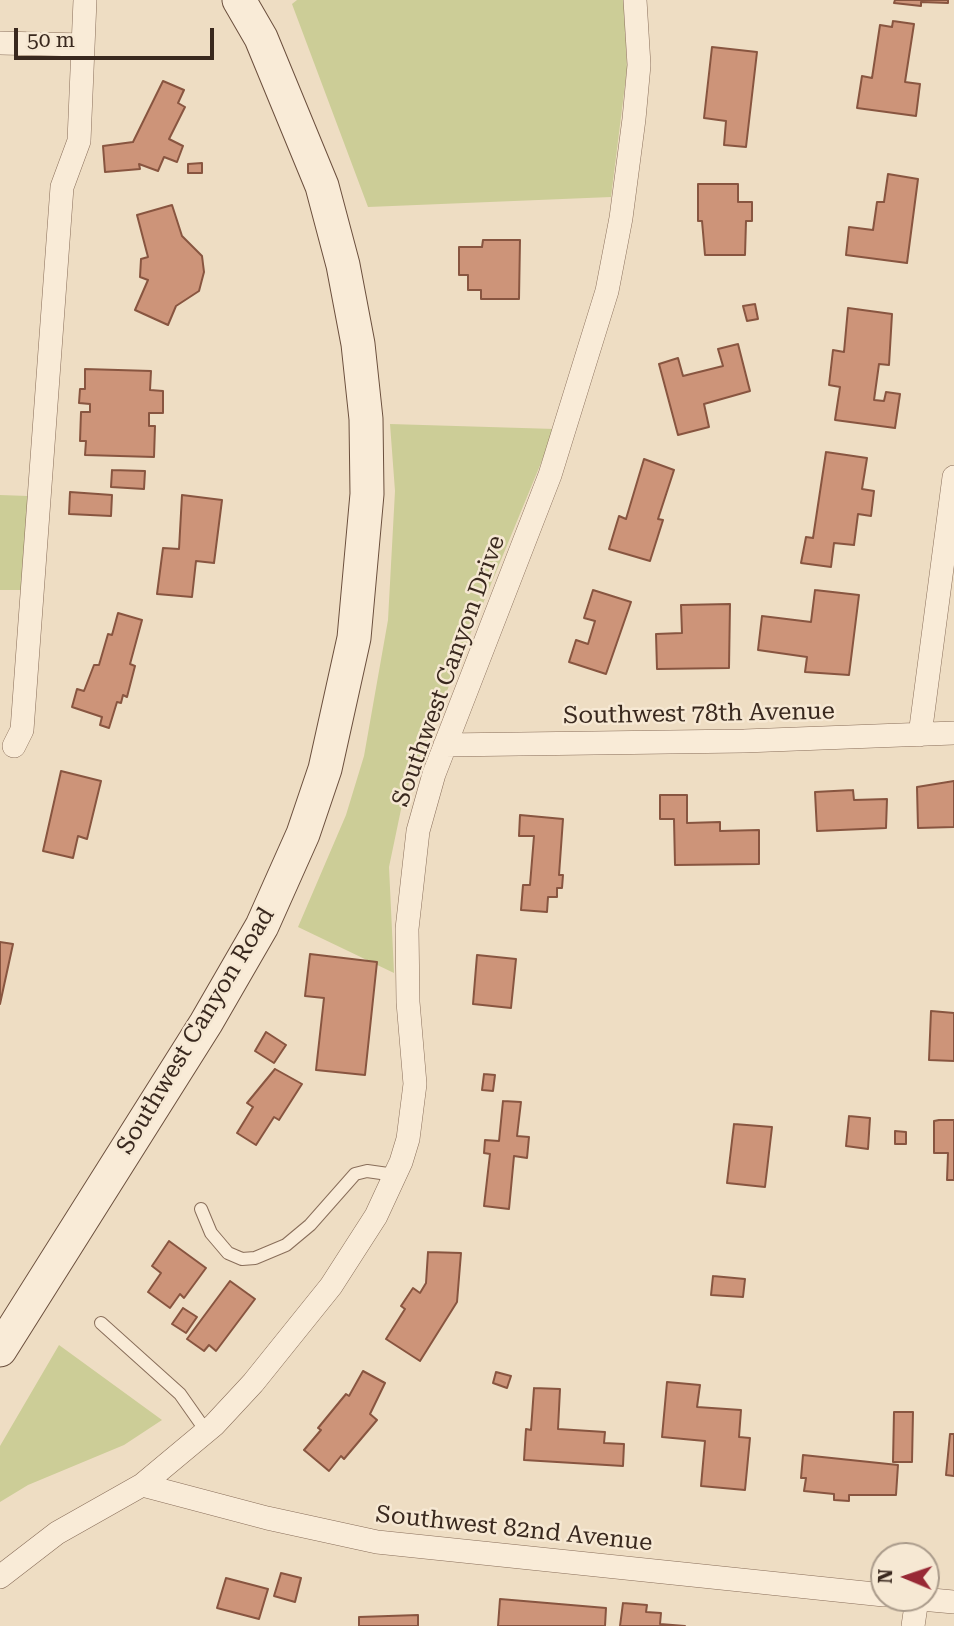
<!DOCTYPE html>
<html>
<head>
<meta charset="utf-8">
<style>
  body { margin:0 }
  #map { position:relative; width:954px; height:1626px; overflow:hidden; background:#eeddc3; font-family:"Roboto Serif",serif }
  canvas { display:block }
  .north { position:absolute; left:870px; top:1542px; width:70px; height:70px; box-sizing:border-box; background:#f6e8d3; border:2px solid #aa9b8b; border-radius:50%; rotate:272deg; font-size:19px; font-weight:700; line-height:28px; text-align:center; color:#39281e }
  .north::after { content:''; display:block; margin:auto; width:24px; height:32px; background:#982935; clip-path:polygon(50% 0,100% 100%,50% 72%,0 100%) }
  .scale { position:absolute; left:14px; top:28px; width:200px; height:32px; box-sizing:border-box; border:4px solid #39281e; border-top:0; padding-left:9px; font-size:21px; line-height:24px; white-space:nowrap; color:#39281e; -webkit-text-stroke:5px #f6e8d3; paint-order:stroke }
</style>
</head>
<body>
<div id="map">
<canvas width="954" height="1626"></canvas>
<div class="north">N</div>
<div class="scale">50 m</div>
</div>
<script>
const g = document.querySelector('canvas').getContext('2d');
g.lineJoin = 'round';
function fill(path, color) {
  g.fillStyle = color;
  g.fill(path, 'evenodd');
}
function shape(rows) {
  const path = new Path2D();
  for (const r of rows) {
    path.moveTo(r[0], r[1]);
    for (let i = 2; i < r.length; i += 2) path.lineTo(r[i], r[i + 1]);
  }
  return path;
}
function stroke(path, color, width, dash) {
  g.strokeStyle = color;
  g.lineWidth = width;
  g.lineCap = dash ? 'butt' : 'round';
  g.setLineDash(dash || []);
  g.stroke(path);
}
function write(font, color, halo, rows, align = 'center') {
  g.font = font + ' "Roboto Serif",serif';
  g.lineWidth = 5;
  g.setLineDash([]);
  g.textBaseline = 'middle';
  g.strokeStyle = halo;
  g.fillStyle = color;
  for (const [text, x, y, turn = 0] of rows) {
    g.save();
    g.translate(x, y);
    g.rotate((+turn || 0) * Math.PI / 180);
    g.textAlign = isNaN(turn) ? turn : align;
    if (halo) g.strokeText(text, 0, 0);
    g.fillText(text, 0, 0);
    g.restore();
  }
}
fill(shape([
  [297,0,624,0,627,69,611,197,368,207,292,4],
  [390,424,555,429,404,795,389,867,394,973,298,927,346,815,364,756,388,620,395,491],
  [0,495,28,496,21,590,0,590],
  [59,1345,162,1420,124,1445,28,1485,0,1502,0,1446]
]), '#cccd97');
const building = shape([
  [895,0,948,0,948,3,921,2,921,6,894,3,895,0],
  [893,21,914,24,905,82,920,84,916,116,857,108,862,76,872,78,880,25,892,27,893,21],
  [712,47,757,52,746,147,724,145,726,121,704,118,712,47],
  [163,81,184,90,178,103,185,107,169,139,183,146,177,162,164,157,158,171,139,164,140,169,105,172,103,146,133,142,163,81],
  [202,163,202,173,188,173,188,164,202,163],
  [888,174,918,179,907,263,846,255,849,227,873,230,877,202,884,202,888,174],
  [698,184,738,184,738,202,752,202,752,221,746,221,745,255,705,255,702,221,698,221,698,184],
  [172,205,182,236,202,256,204,272,199,291,176,306,168,325,135,310,148,280,140,277,141,259,148,257,137,215,172,205],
  [483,240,520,240,519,299,481,299,481,290,468,290,468,275,459,275,459,247,482,247,483,240],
  [755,304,758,319,747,321,743,306,755,304],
  [848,308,892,314,889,365,879,364,874,400,884,401,886,392,900,394,895,428,835,420,840,387,829,385,833,350,844,352,848,308],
  [738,344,750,391,704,404,709,427,678,435,659,364,678,358,683,376,723,366,718,349,738,344],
  [85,369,151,371,150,390,163,391,163,413,149,413,149,426,155,426,154,457,85,455,86,441,80,441,81,412,90,412,90,404,79,403,80,389,85,389,85,369],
  [826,452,867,458,862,489,874,491,871,516,858,514,854,545,834,543,831,567,801,563,806,537,813,538,826,452],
  [644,459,674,470,658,519,663,520,650,561,609,549,619,516,626,519,644,459],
  [112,470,145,471,144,489,111,487,112,470],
  [70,492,112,495,111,516,69,514,70,492],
  [182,495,222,500,214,563,196,561,192,597,157,594,163,548,179,549,182,495],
  [593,590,631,602,606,674,569,662,576,640,588,644,595,621,584,618,593,590],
  [815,590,859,595,849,675,805,672,807,657,758,650,762,616,811,622,815,590],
  [730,604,729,668,657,669,656,634,682,633,681,605,730,604],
  [118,613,142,620,130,664,135,666,127,697,123,695,121,703,117,702,109,728,100,725,102,717,72,707,77,689,84,691,94,665,99,665,108,634,112,635,118,613],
  [61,771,101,781,87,839,78,836,73,858,43,851,61,771],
  [954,781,954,827,918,828,917,787,954,781],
  [853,790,854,800,887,799,886,828,817,831,815,792,853,790],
  [660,795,687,795,687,823,720,822,720,831,759,830,759,864,675,865,674,819,660,819,660,795],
  [520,815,563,819,559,875,563,875,562,888,557,888,557,897,548,897,547,912,521,910,523,885,530,885,534,836,519,836,520,815],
  [0,942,13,944,0,1004,0,942],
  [310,954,377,962,365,1075,316,1070,324,998,305,996,310,954],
  [477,955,516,959,511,1008,473,1004,477,955],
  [931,1011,954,1013,954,1061,929,1060,931,1011],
  [266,1032,286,1045,274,1063,255,1051,266,1032],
  [275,1069,302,1084,279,1120,274,1117,256,1145,237,1133,253,1107,247,1103,275,1069],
  [484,1074,495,1075,493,1091,482,1090,484,1074],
  [503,1101,521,1102,517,1136,529,1137,527,1158,514,1156,509,1209,484,1206,490,1154,484,1153,485,1140,499,1141,503,1101],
  [849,1116,870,1118,868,1149,846,1146,849,1116],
  [939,1120,954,1120,954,1180,947,1180,948,1153,934,1153,934,1121,939,1120],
  [734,1124,772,1127,765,1187,727,1183,734,1124],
  [895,1131,906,1132,906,1144,895,1144,895,1131],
  [169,1241,206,1268,184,1298,180,1294,170,1308,148,1292,161,1273,152,1266,169,1241],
  [428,1252,461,1253,457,1302,420,1361,386,1339,405,1309,401,1306,413,1288,420,1293,426,1283,428,1252],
  [713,1276,745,1279,743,1297,711,1295,713,1276],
  [230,1281,255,1299,216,1351,209,1345,204,1351,187,1339,230,1281],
  [183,1308,197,1317,186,1333,172,1324,183,1308],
  [363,1371,385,1383,370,1414,377,1420,344,1459,341,1456,329,1471,304,1450,321,1430,318,1428,346,1394,349,1396,363,1371],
  [496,1372,511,1376,507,1388,493,1383,496,1372],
  [667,1382,700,1385,697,1407,741,1410,739,1437,750,1438,745,1490,701,1486,705,1441,662,1437,667,1382],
  [534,1388,560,1389,558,1429,605,1432,604,1443,624,1444,623,1466,524,1460,526,1429,531,1430,534,1388],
  [894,1412,913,1412,912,1462,893,1462,894,1412],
  [950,1434,954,1434,954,1476,946,1475,950,1434],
  [803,1455,898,1465,896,1495,849,1495,849,1501,834,1500,834,1494,804,1491,806,1478,801,1478,803,1455],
  [281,1573,301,1578,295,1602,274,1596,281,1573],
  [226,1578,268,1589,259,1619,217,1608,226,1578],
  [500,1599,606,1608,605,1626,498,1626,500,1599],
  [623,1603,647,1605,646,1612,661,1613,660,1624,685,1626,620,1626,623,1603],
  [418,1615,418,1626,359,1626,359,1617,418,1615]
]);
fill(building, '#cd9479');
stroke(building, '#885540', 2);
const lane = shape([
  [201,1209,211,1233,228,1253,242,1259,255,1258,286,1245,310,1225,355,1174,367,1171,395,1175],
  [101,1323,180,1394,206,1431]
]);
const street = shape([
  [0,43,83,45],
  [920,735,954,477],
  [445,745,744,741,954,733],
  [14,746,22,730,62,187,79,141,85,0],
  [142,1485,267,1518,377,1542,884,1595],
  [0,1577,57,1533,142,1485,214,1425,253,1383,331,1286,376,1216,401,1162,408,1139,415,1084,408,1002,407,929,418,831,434,774,550,475,607,291,621,218,634,119,639,65,635,0],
  [910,1598,954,1602],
  [913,1626,917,1599]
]);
const secondary = shape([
  [0,1350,206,1023,262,926,303,834,325,769,354,638,367,494,366,419,358,344,343,265,322,186,261,38,239,0]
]);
stroke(lane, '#896e5a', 14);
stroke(street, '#896e5a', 24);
stroke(secondary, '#6b4f3d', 35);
stroke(lane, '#f9ebd7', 12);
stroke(street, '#f9ebd7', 23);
stroke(secondary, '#f9ebd7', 33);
write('24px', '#39281e', '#f6e8d3', [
  ["Southwest Canyon Drive",449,671,-70],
  ["Southwest 78th Avenue",699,714,-1],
  ["Southwest Canyon Road",196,1031,-59],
  ["Southwest 82nd Avenue",514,1529,6]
]);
</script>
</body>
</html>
